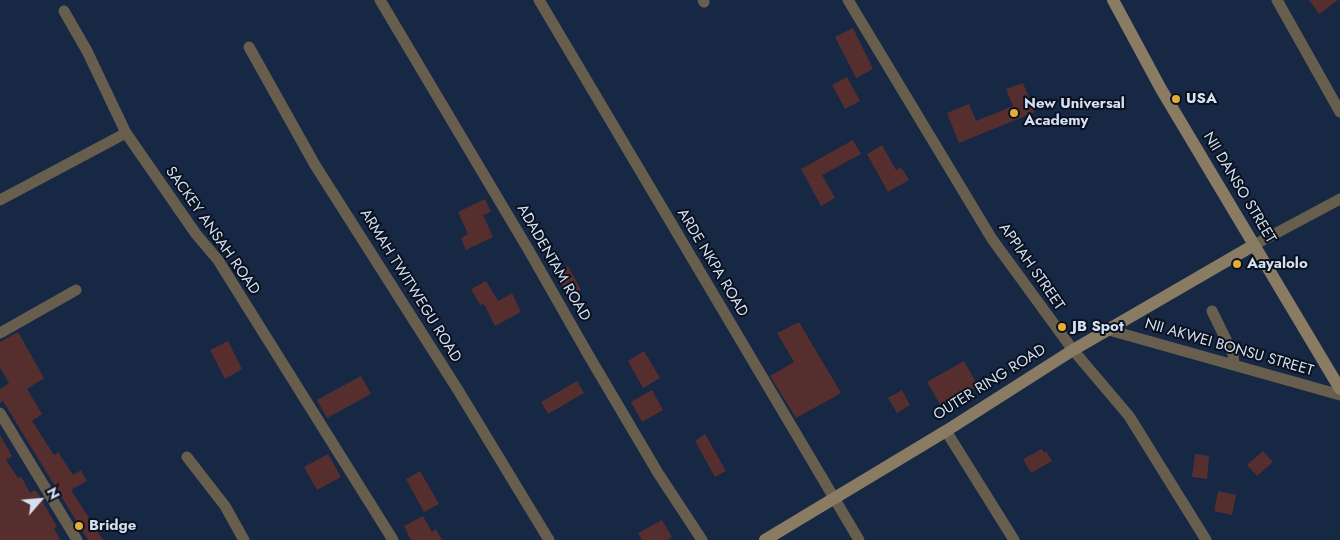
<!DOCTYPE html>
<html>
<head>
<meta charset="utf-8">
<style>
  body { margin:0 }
  #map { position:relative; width:1340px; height:540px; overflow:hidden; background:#172845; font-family:Jost,sans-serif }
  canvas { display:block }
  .north { position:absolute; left:15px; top:475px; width:50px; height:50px; -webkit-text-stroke:4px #0a111e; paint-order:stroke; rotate:63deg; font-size:14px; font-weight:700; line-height:20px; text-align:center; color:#d4dff2 }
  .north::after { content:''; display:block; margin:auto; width:18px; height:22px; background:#d4dff2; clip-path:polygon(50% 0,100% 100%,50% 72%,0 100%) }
</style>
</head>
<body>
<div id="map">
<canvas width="1340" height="540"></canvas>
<div class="north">N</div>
</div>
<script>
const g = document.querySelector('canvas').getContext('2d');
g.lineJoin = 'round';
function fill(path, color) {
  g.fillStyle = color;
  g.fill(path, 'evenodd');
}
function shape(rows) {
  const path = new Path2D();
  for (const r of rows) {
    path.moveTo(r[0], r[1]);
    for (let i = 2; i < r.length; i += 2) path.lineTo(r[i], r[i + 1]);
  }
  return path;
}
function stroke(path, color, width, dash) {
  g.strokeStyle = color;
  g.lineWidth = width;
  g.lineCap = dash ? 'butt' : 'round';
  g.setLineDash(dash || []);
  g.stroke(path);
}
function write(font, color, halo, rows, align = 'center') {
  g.font = font + ' Jost,sans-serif';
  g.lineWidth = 4;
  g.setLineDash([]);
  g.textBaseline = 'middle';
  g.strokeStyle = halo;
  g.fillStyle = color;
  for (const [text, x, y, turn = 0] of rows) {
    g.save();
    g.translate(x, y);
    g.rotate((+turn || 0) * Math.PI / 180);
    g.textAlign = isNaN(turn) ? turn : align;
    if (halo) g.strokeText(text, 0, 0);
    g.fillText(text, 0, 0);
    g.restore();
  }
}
fill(shape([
  [1309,0,1338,0,1319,14],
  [853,28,873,69,856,78,835,37],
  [847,77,860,101,845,109,832,85],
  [1023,83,1035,112,959,143,947,113,969,104,976,121,1013,106,1006,89],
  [853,140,861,154,822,175,835,198,821,206,801,169],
  [882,145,896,170,901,167,909,180,888,192,867,154],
  [485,199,491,212,483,215,493,237,466,250,461,238,468,234,458,212],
  [568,266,581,290,569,298,555,273],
  [486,281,498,301,512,293,521,312,495,326,484,304,480,305,471,289],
  [799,322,841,393,796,418,770,376,794,362,777,333],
  [18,332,44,378,27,389,42,414,32,421,54,455,58,452,73,475,81,470,87,481,71,490,103,540,88,540,3,401,0,403,0,389,9,383,0,368,0,342],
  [228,341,242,369,225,379,210,350],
  [644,351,660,378,643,388,628,361],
  [964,361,978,386,941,406,927,382],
  [361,376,371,394,327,418,317,400],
  [577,381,584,393,548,414,541,402],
  [652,390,663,410,642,422,631,402],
  [902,390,910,405,897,413,888,398],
  [705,434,726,471,715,477,695,441],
  [0,435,12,456,6,460,18,478,21,476,30,493,35,490,39,495,57,527,54,528,60,540,0,540],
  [1042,449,1044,453,1046,451,1052,461,1031,473,1023,459],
  [1263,451,1273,462,1257,476,1247,465],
  [328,454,341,477,317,490,304,467],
  [1195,454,1209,456,1207,479,1192,477],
  [420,471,439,504,424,512,406,479],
  [1218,491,1236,495,1232,515,1214,511],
  [423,516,432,532,436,529,442,540,411,540,404,526],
  [662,520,672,537,667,540,642,540,638,533]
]), '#562e2e');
stroke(shape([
  [380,0,528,249,589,356,658,473,702,540],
  [539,0,859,540],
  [703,0,704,2],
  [848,0,992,239,1073,350,1129,416,1206,540],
  [1277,0,1340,112],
  [64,11,87,51,126,133,196,234,218,260,393,540],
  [249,47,315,165,458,390,549,540],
  [0,200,126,133],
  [1254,245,1340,199],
  [1212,311,1233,354,1234,365],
  [1109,330,1340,395],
  [0,333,76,290],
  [0,413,77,540],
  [946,431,1014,540],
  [187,457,225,506,244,540]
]), '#675e4e', 11);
stroke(shape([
  [1113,0,1161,89,1340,389],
  [765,540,946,431,1073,350,1254,245]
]), '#8a7b63', 12);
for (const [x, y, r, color] of [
  [1176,99,5,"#e6ac36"],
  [1014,113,5,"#e6ac36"],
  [1237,264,5,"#e6ac36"],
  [1062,327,5,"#e6ac36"],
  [79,526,5,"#e6ac36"]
]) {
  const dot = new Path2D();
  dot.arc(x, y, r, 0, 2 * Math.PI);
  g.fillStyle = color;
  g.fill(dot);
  stroke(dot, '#0a111e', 2);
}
write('bold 15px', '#d4dff2', '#0a111e', [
  ["USA",1186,99],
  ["New Universal",1024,104],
  ["Academy",1024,121],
  ["Aayalolo",1247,264],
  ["JB Spot",1072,327],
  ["Bridge",89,526]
], 'left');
write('15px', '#d4dff2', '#0a111e', [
  ["NII DANSO STREET",1239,188,59],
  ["SACKEY ANSAH ROAD",212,231,55],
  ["ADADENTAM ROAD",553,263,60],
  ["ARDE NKPA ROAD",712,263,59],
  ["APPIAH STREET",1031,267,55],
  ["ARMAH TWITWEGU ROAD",410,286,58],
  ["NII AKWEI BONSU STREET",1229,348,16],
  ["OUTER RING ROAD",990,383,-32]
]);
</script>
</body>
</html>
